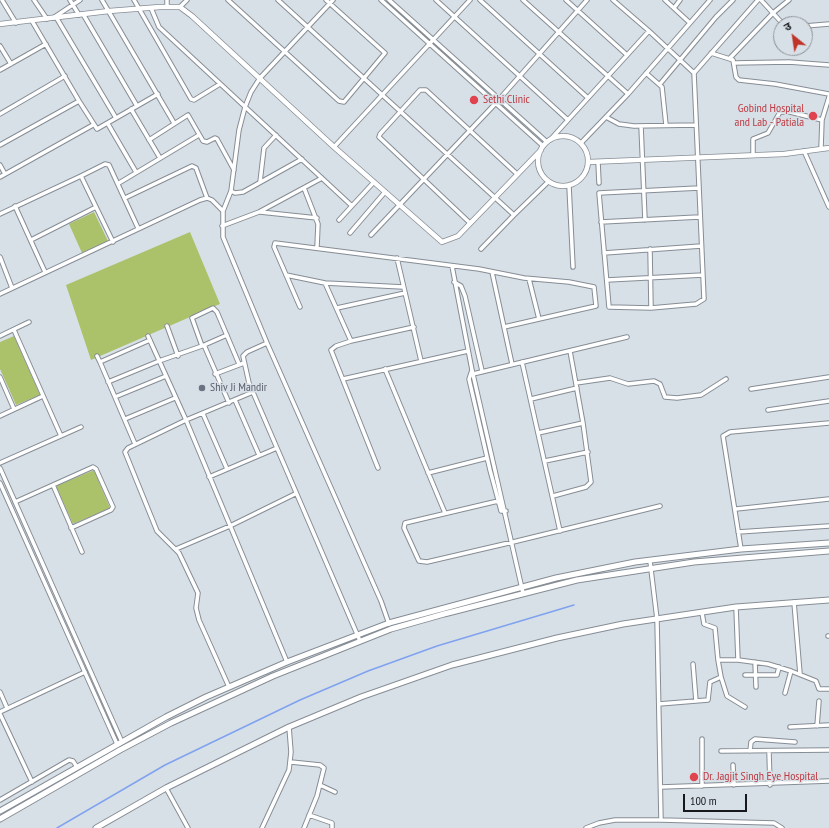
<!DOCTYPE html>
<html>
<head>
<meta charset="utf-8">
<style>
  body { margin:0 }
  #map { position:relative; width:829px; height:828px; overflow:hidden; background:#d8e0e7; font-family:"PT Sans Narrow","Noto Sans Devanagari",sans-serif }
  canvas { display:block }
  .north { position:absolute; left:773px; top:16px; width:40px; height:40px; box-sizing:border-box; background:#d8e0e7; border:1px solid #8a9095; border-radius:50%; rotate:330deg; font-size:11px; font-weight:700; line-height:16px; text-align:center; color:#16181b }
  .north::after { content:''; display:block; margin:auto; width:14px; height:18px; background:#c03329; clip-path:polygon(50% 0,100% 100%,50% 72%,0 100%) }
  .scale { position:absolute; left:683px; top:794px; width:64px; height:18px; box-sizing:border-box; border:2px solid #16181b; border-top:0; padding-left:5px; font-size:12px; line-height:14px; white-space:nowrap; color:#16181b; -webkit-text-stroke:3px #d8e0e7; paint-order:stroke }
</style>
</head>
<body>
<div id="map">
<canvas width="829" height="828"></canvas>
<div class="north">उ</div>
<div class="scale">100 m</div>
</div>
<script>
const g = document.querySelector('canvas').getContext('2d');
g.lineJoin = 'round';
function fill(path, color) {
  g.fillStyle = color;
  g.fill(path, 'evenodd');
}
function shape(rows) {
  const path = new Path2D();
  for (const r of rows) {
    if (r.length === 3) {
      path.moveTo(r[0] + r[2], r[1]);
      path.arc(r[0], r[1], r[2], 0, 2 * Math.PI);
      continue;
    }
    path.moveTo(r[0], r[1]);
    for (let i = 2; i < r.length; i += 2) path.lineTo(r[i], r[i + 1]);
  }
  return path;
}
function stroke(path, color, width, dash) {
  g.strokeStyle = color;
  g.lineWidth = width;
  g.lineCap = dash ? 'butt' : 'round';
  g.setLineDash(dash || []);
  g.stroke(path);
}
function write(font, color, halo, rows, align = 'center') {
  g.font = font + ' "PT Sans Narrow",sans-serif';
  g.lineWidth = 3;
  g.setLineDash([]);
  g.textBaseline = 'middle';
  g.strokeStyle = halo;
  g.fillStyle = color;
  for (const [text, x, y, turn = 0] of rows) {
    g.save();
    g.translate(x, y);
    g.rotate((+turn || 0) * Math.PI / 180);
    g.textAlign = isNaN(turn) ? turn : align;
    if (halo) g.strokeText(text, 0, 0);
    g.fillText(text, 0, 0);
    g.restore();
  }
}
fill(shape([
  [94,212,108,241,82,253,69,224],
  [190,232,220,304,91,360,66,285],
  [14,336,40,395,16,405,0,369,0,342],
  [94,470,110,508,73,524,56,486]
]), '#acc26a');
stroke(shape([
  [57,828,165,765,300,700,368,671,437,646,574,605]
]), '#7fa2ef', 1.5);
const minor = shape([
  [2,0,16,23],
  [34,0,47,19],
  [70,0,79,15],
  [102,0,174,123],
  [134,0,191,99,194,100,220,84],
  [167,0,167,7],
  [228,0,339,101,344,102,385,53,326,0],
  [278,0,514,215,548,182],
  [381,0,543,146],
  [389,0,547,142],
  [436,0,568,120,550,140],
  [480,0,588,98],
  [523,0,628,94],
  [566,0,627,55],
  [613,0,649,31,694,73,704,299,696,304,651,308,609,307,599,193,699,188],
  [761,0,783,24],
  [180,7,187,0],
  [151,8,159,27,352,206],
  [674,8,680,0],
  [83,14,137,106],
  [56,17,116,118],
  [53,18,80,0],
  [32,21,79,101,97,129,158,94],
  [690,23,710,0],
  [805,26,829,24],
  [0,46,11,64],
  [711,53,733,60,736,77,739,80,775,84,829,94],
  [730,58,773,13,789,0],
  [734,63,789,62,829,65],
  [0,70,46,44],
  [646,73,662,87,666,125],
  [694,73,758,0],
  [660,84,716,17,733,0],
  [131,109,160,158],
  [0,114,65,76],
  [606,117,619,124,634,126,696,125],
  [568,120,649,31],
  [108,124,136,172],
  [641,126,645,220],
  [149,140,188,115,203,141,207,142,215,138,217,139,234,170],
  [581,143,628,94,690,23,665,0],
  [0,145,79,101],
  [334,147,470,0],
  [821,148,822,120,829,97],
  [804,151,829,207],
  [753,155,753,139,768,133,780,112,790,112,822,120],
  [598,162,599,183],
  [0,165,5,174],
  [81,176,105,164,109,165,138,228],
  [0,177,93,125],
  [260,182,264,148,276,135],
  [119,183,199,135],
  [569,186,573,267],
  [304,188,318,224,317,247],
  [231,191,235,193,243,192,302,159],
  [125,198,192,166,196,168,207,198],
  [15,206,45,272],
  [223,211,231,191,239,130,245,107,251,92,260,78,333,0],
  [260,212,317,218],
  [0,214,81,176,113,242],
  [339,220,374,182],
  [601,222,699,217],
  [470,223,379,137,380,134,420,90,426,90,517,174],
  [222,226,259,212,322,178],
  [350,233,385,192],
  [371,235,495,104,587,0],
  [31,240,96,207],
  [481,249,514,215],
  [650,249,651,308],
  [604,253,701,246],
  [0,257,12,288],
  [397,258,421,361],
  [452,266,472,370,523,593],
  [492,272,512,364],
  [286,275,325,283,403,287],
  [529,279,539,319],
  [607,280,703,275],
  [454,282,461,286,465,296,482,371],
  [325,283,351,341],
  [0,294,200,200,207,198,212,200,223,211,223,237,267,343,381,601,389,624],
  [300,307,274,247,275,243,479,269,524,278,569,282,594,287,596,306,504,327],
  [337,308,405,293],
  [167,326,178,356],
  [14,330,61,436],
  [0,336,29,322],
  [148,336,186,420,287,662],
  [267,343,247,352,243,356,249,383,360,641],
  [204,345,229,403],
  [202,346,192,318,213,308,217,312,239,364],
  [97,356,100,362],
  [522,362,560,531],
  [385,369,445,513],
  [472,370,469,379,490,470,500,507,501,511,506,511],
  [215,374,244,363],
  [473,374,627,337],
  [0,377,14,409],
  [343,379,468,351],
  [108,382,159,361,202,346,227,335],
  [576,383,610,378,628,384,654,381,660,384,665,397,677,398,701,395,726,379],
  [751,389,829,377],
  [115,397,166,376],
  [531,399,577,388],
  [235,400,259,455],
  [768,410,829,401],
  [203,414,227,469],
  [0,416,43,396],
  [125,419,175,398],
  [538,433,583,423],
  [135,444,100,362,150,340],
  [545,461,588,452],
  [0,463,81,427],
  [0,468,122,742],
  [378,468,331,350,336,346,351,341,414,327],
  [428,473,487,458],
  [209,477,277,448],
  [0,483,117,744],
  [53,485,82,552],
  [553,496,586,487,591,482,583,423,570,351],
  [498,501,405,523,404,528,419,561,427,562,513,542,660,506],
  [15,502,93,467,96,469,113,507,111,510,71,528],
  [736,509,829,499],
  [738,532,829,526],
  [176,549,230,526,295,494],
  [741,549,723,436,730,432,829,423],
  [650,561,657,619,661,820],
  [794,602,800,674],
  [736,607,738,660,768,664,791,671,816,681,819,689,829,689],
  [702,613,704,624,715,628,718,660,738,660],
  [828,636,829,636],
  [718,660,721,677,727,696,745,707],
  [755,662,756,687],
  [693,664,696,701],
  [745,675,777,675,779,667],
  [229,687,199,620,196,608,198,593,179,553,157,531,125,452,128,448,186,420,253,392],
  [0,692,7,708],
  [785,693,791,671],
  [659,704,708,700,710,682,721,677],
  [0,712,85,672],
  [0,714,32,782],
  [817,726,819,701],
  [790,727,829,725],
  [702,739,702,786],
  [721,751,829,750],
  [750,751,751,742,755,739,795,742],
  [769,752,770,785],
  [291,762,320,765,324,768,317,796,304,828],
  [733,765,734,785],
  [320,785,335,792],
  [661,787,829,781],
  [166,788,188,828],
  [0,800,69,760,73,761,77,767],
  [309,815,332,823,332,828],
  [262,828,289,770,291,752,289,727],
  [586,828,599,823,615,820,661,820,774,823,782,828]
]);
const tertiary = shape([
  [0,24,109,11,160,7,180,7,192,16,334,147,442,242,458,236,541,150],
  [563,161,25],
  [589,162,784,154,829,148]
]);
const secondary = shape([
  [0,811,166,717,206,697,287,662,389,623,556,578,635,562,741,549,829,543],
  [0,819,120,750,171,723,273,676,391,629,444,614,577,580,694,562,829,551],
  [96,828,166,788,289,727,361,697,452,665,557,638,623,624,736,607,829,600]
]);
stroke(minor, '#868d95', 5.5);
stroke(tertiary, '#868d95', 6);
stroke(secondary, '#868d95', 7);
stroke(minor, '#fff', 3.5);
stroke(tertiary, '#fff', 4.5);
stroke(secondary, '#fff', 5);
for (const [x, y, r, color] of [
  [474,100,5,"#e0444e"],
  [813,116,5,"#e0444e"],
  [202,388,4,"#6b7280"],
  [694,777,5,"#e0444e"]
]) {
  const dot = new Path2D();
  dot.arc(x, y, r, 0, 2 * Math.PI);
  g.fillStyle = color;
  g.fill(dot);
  stroke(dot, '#d8e0e7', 1.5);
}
write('12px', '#be3a42', '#d8e0e7', [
  ["Sethi Clinic",483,100],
  ["Gobind Hospital",804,109,"right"],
  ["and Lab - Patiala",804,123,"right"],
  ["Dr. Jagjit Singh Eye Hospital",703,777]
], 'left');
write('12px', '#5b616d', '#d8e0e7', [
  ["Shiv Ji Mandir",210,388]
], 'left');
</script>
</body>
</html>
